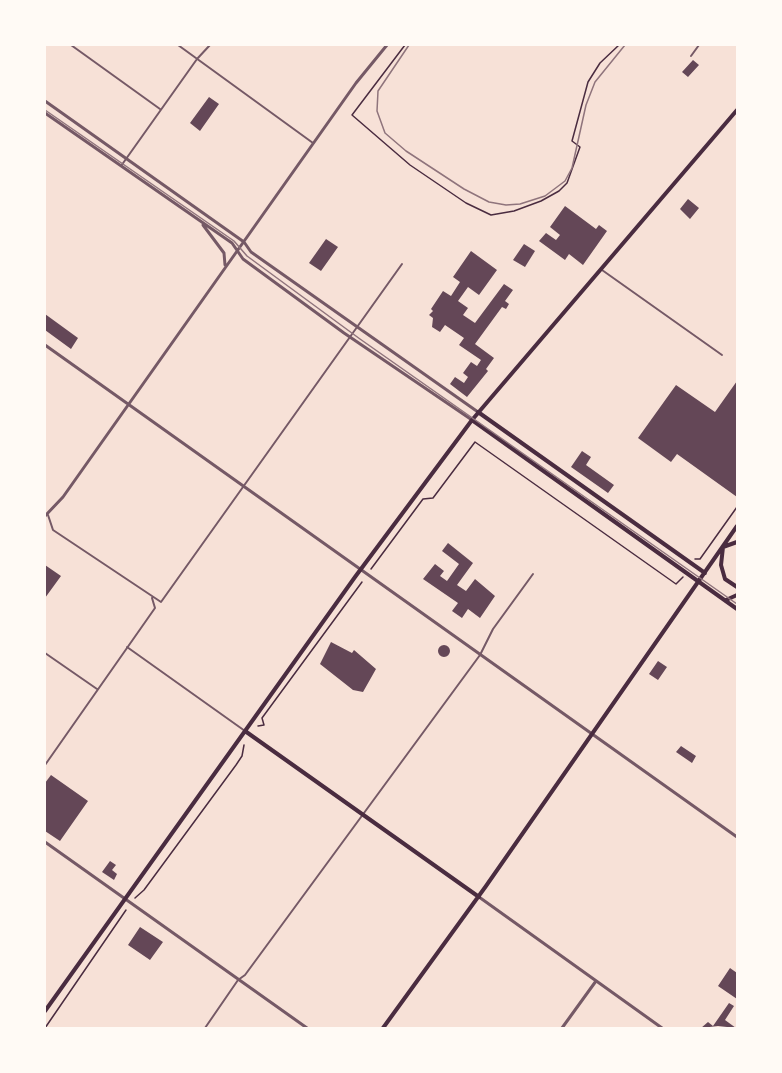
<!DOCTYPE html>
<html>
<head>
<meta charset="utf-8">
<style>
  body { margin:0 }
  #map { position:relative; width:782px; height:1073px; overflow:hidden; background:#f7e1d7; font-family:"Roboto Serif",serif }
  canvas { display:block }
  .frame { position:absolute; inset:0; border:46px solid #fffaf5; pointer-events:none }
</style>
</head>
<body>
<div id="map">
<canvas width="782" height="1073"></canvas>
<div class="frame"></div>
</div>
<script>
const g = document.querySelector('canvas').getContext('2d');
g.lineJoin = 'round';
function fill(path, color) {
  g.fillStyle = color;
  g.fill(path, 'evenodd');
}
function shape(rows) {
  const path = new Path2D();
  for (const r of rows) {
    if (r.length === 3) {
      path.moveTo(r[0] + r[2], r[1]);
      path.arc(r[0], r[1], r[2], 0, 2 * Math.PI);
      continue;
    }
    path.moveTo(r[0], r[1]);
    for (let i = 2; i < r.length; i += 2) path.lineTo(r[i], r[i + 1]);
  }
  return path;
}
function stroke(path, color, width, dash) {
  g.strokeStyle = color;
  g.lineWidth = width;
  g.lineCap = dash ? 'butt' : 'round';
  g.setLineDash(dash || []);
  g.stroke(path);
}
fill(shape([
  [693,60,699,65,688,77,682,72],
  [209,97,219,104,200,131,190,123],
  [688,199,699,208,690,219,680,209],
  [565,206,596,229,599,225,607,231,583,265,569,254,565,260,539,241,546,233,556,240,560,235,550,227],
  [326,239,338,247,321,271,309,263],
  [524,244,535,251,525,267,513,260],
  [471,251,497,270,479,295,468,287,458,301,468,308,463,315,475,323,504,284,513,290,505,301,509,304,506,309,502,307,475,344,494,358,486,369,488,371,467,397,450,384,455,377,464,383,468,377,463,373,471,362,477,366,481,360,459,345,464,338,445,325,440,332,432,327,433,318,429,315,433,311,431,309,443,291,451,296,460,282,453,277],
  [45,314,78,338,71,349,45,330],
  [737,381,737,497,677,454,671,462,638,438,676,385,715,412],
  [582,451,591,457,586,465,614,485,608,493,571,467],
  [448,543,473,563,457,585,466,591,475,579,495,596,480,618,468,609,462,618,452,611,458,603,423,579,435,564,444,571,440,576,447,581,459,564,442,551],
  [45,565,61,576,45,598],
  [331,642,352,653,354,650,376,669,363,692,353,690,320,664],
  [444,651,6],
  [658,661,667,667,658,680,649,674],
  [681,746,696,756,692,763,676,752],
  [51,775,88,801,60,841,45,831,45,783],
  [110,861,116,865,112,870,117,874,114,880,102,872],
  [140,927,163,942,150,960,128,945],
  [730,968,737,973,737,999,718,986],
  [729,1003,734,1006,725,1020,736,1028,718,1026,701,1028,708,1022,713,1026]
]), '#644757');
stroke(shape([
  [405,45,352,115,410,165,466,203,491,215,514,211,541,201,559,191,567,183,580,147,572,141,588,82,600,63,619,45],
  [695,559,700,559,737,507],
  [371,569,423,499,433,498,475,442,676,584,683,577],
  [258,726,264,725,262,718,362,582],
  [135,898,144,890,236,765,242,756,244,745],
  [45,1028,126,910]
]), '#4a2c40', 1.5);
stroke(shape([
  [71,45,160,109],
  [178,45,313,143],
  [691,56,699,45],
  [121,166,197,59,210,45],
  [602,270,722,355],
  [48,515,53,530,161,602,402,264],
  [127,647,245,731],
  [45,653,97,689],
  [45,765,155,608,152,598],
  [205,1028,238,980,245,975,480,655,493,629,533,574]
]), '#755966', 2);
stroke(shape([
  [45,101,244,242,251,252,478,412],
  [45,113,232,243,243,259,344,333,472,420],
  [203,225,224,253,225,265],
  [45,345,737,837],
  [45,516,63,497,356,83,387,45],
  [45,842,307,1028],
  [479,897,662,1028],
  [562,1028,596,981]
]), '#755966', 3);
stroke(shape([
  [478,412,705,573],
  [472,420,737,609],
  [737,542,723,547,721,565,725,579,737,587],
  [726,600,737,595],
  [245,731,479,897],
  [45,1011,355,577,472,420,737,110],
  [383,1028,486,886,737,526]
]), '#4a2c40', 4);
stroke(shape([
  [45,110,234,241,247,256,360,339,737,604]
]), '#8f747c', 1.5);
stroke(shape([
  [409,45,378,91,377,111,385,133,406,151,464,189,489,202,506,205,520,204,545,196,565,181,572,168,586,105,595,82,625,45]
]), '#8f747c', 1.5);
</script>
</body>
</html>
